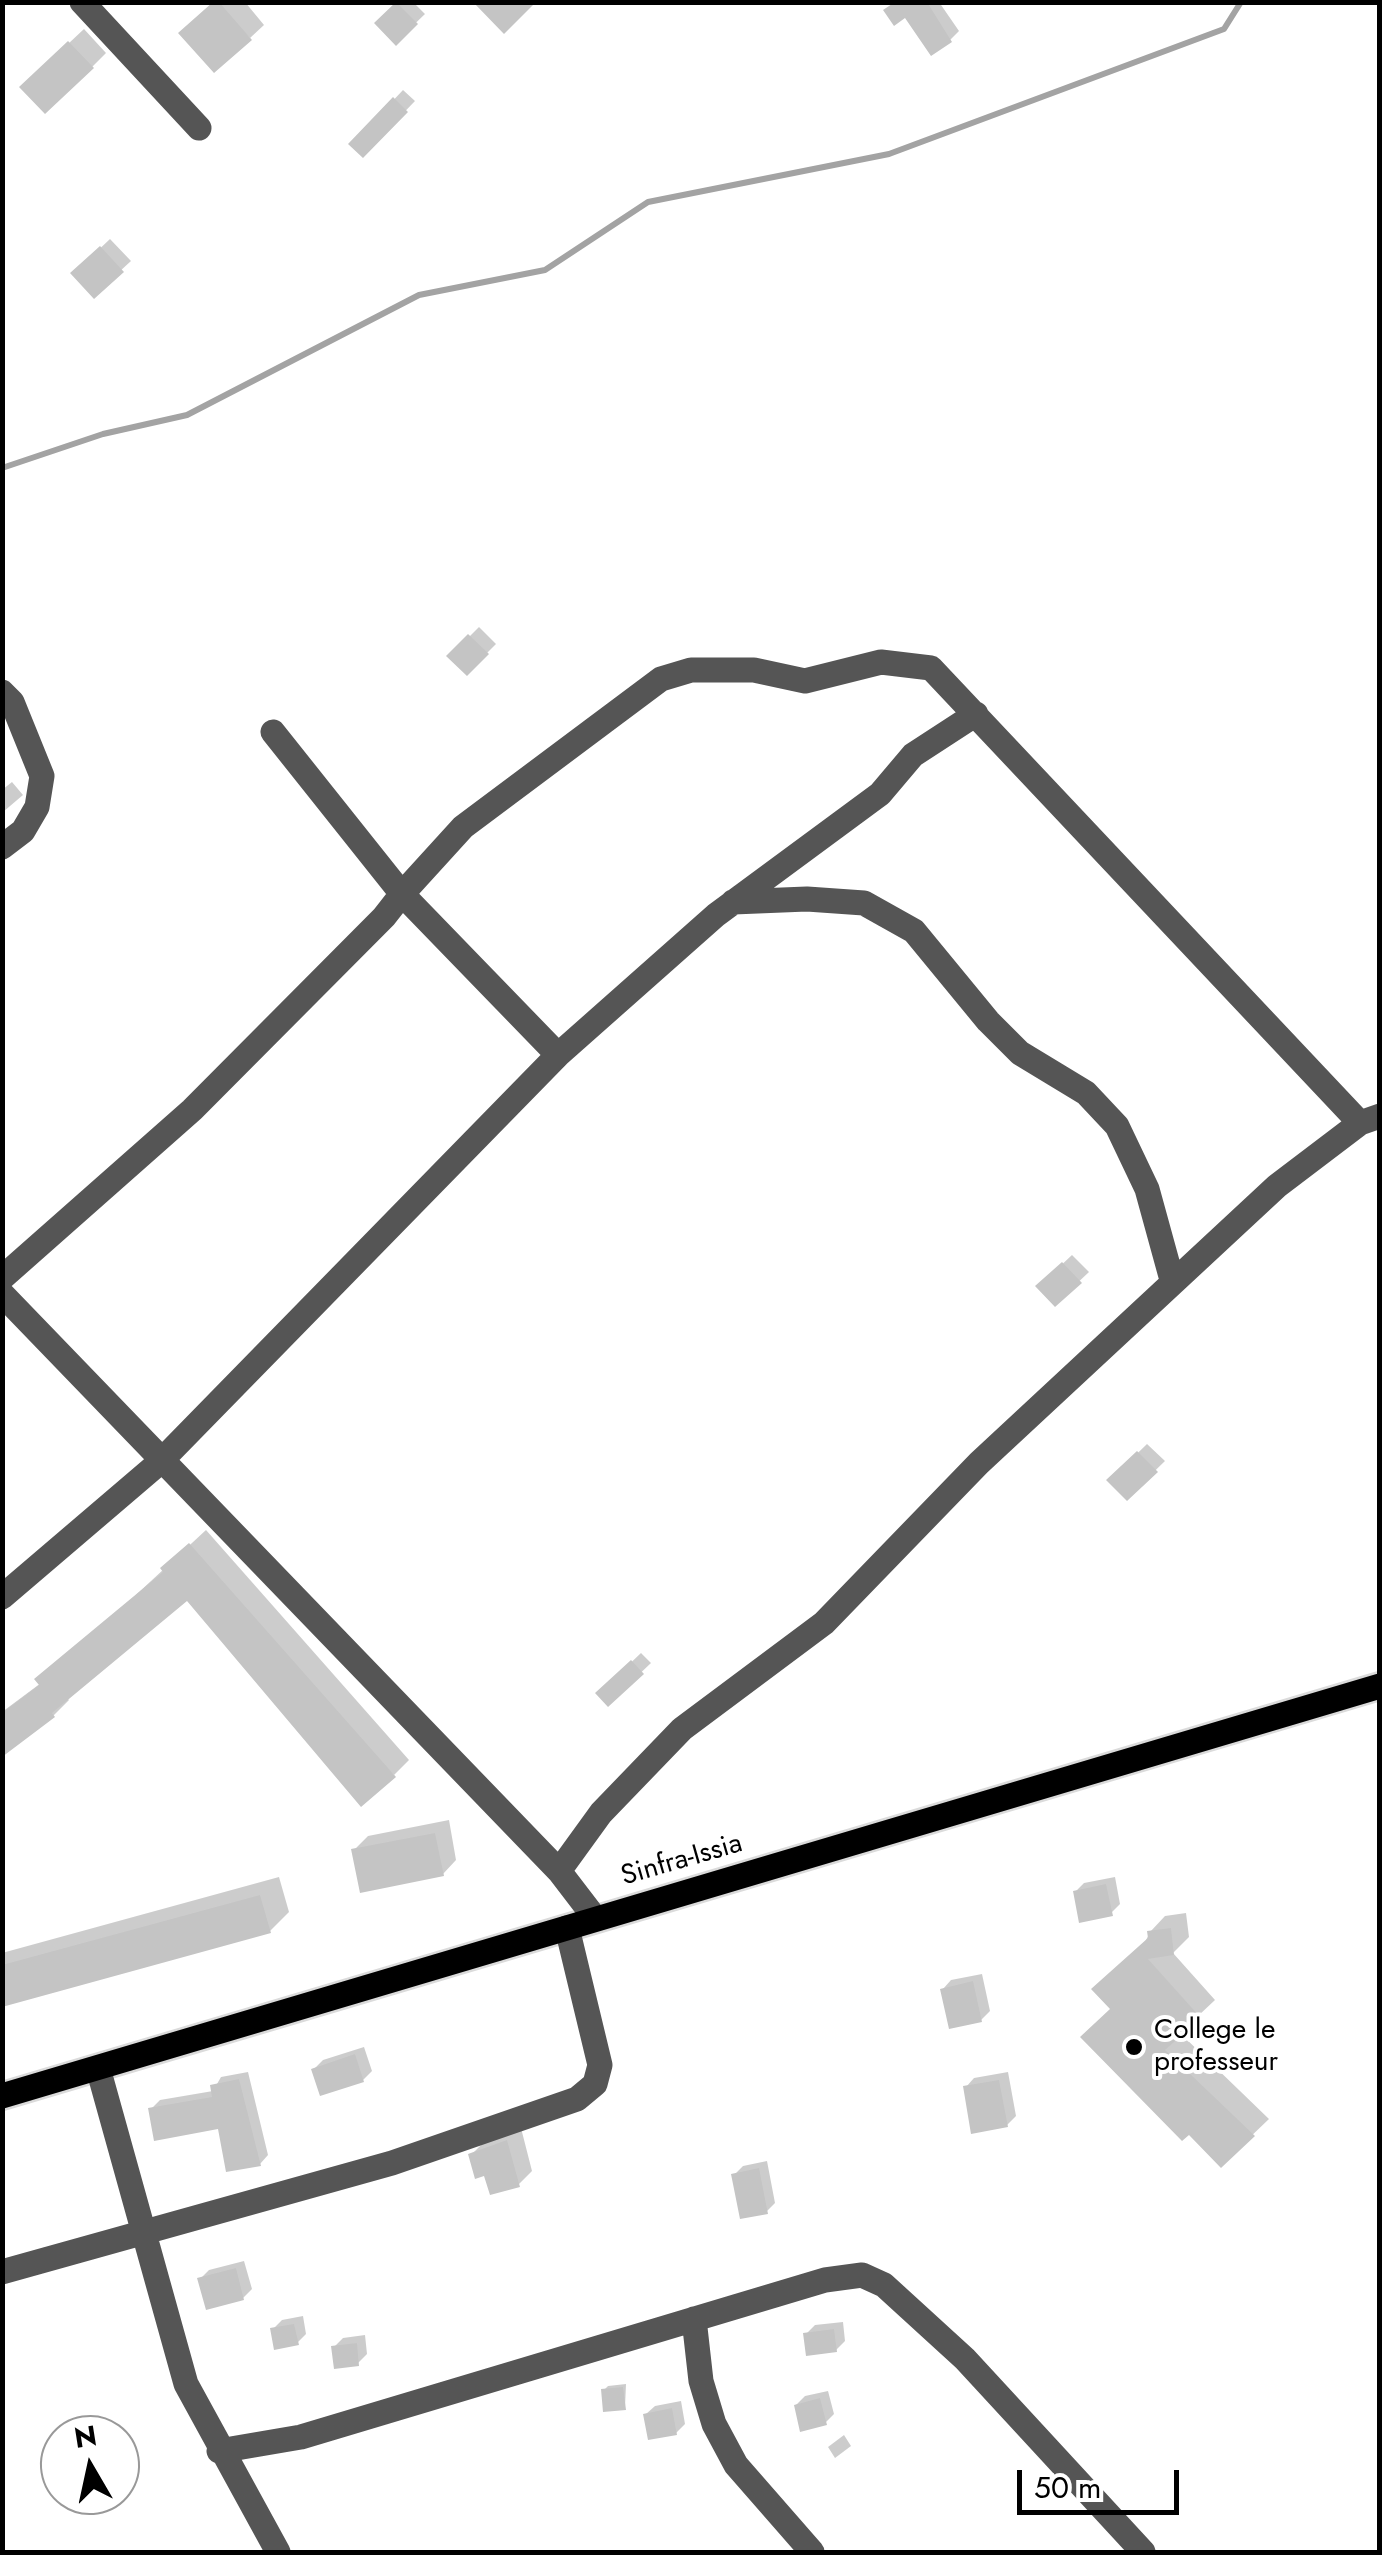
<!DOCTYPE html>
<html>
<head>
<meta charset="utf-8">
<style>
  body { margin:0 }
  #map { position:relative; width:1382px; height:2555px; overflow:hidden; background:#fff; font-family:Jost,sans-serif }
  canvas { display:block }
  .frame { position:absolute; inset:0; border:5px solid #000; pointer-events:none }
  .north { position:absolute; left:40px; top:2415px; width:100px; height:100px; box-sizing:border-box; background:#fff; border:2px solid #999; border-radius:50%; rotate:351deg; font-size:28px; font-weight:700; line-height:40px; text-align:center; color:#000 }
  .north::after { content:''; display:block; margin:auto; width:35px; height:45px; background:#000; clip-path:polygon(50% 0,100% 100%,50% 72%,0 100%) }
  .scale { position:absolute; left:1017px; top:2470px; width:162px; height:45px; box-sizing:border-box; border:5px solid #000; border-top:0; padding-left:12px; font-size:30px; line-height:35px; white-space:nowrap; color:#000; -webkit-text-stroke:8px #fff; paint-order:stroke }
</style>
</head>
<body>
<div id="map">
<canvas width="1382" height="2555"></canvas>
<div class="frame"></div>
<div class="north">N</div>
<div class="scale">50 m</div>
</div>
<script>
const g = document.querySelector('canvas').getContext('2d');
g.lineJoin = 'round';
function fill(path, color) {
  g.fillStyle = color;
  g.fill(path, 'evenodd');
}
function shape(rows) {
  const path = new Path2D();
  for (const r of rows) {
    path.moveTo(r[0], r[1]);
    for (let i = 2; i < r.length; i += 2) path.lineTo(r[i], r[i + 1]);
  }
  return path;
}
function stroke(path, color, width, dash) {
  g.strokeStyle = color;
  g.lineWidth = width;
  g.lineCap = dash ? 'butt' : 'round';
  g.setLineDash(dash || []);
  g.stroke(path);
}
function write(font, color, halo, rows, align = 'center') {
  g.font = font + ' Jost,sans-serif';
  g.lineWidth = 8;
  g.setLineDash([]);
  g.textBaseline = 'middle';
  g.strokeStyle = halo;
  g.fillStyle = color;
  for (const [text, x, y, turn = 0] of rows) {
    g.save();
    g.translate(x, y);
    g.rotate((+turn || 0) * Math.PI / 180);
    g.textAlign = isNaN(turn) ? turn : align;
    if (halo) g.strokeText(text, 0, 0);
    g.fillText(text, 0, 0);
    g.restore();
  }
}
fill(shape([
  [214,2,245,2,264,25,250,38],
  [398,2,413,2,425,14,396,42,377,23],
  [894,2,939,2,959,31,950,40,906,14,886,11],
  [84,29,106,53,92,67,37,73],
  [403,90,415,101,363,155,352,144],
  [110,239,131,261,94,295,74,273],
  [479,627,496,644,467,673,450,656],
  [12,782,23,795,3,812,2,790],
  [1072,1255,1089,1272,1055,1304,1039,1286],
  [1147,1444,1165,1461,1127,1498,1110,1480],
  [206,1530,409,1760,394,1775,188,1597,66,1697,69,1700,54,1715,2,1754,2,1712,41,1683],
  [641,1653,651,1663,609,1703,599,1693],
  [449,1820,456,1860,443,1874,354,1850,368,1836],
  [279,1877,289,1912,270,1931,2,2004,2,1953],
  [1115,1877,1120,1904,1111,1913,1075,1892,1084,1883],
  [1186,1913,1189,1937,1173,1953,1215,2000,1180,2033,1269,2119,1221,2165,1113,2008,1150,1932,1165,1916],
  [982,1974,990,2011,981,2020,943,1989,951,1980],
  [364,2047,372,2071,363,2080,314,2069,323,2060],
  [248,2072,268,2155,260,2164,220,2126,151,2109,160,2100,213,2091,221,2077],
  [1008,2072,1016,2116,1007,2125,966,2087,974,2078],
  [521,2128,532,2171,518,2185,486,2173,471,2155,485,2141],
  [767,2161,775,2203,766,2212,734,2175,743,2166],
  [244,2261,252,2289,243,2298,200,2279,209,2270],
  [303,2316,306,2334,297,2343,273,2329,282,2320],
  [843,2322,845,2341,836,2350,806,2334,815,2325],
  [365,2335,367,2354,358,2363,334,2347,343,2338],
  [626,2384,625,2407,604,2390,608,2386],
  [828,2391,834,2414,825,2423,796,2405,805,2396],
  [681,2401,685,2424,676,2433,646,2414,655,2406],
  [844,2435,851,2446,835,2458,828,2447]
]), '#0003');
stroke(shape([
  [2,468,103,434,187,415,419,295,545,270,648,202,889,154,1224,29,1241,2]
]), '#a3a3a3', 6);
fill(shape([
  [213,2,219,2,252,40,214,73,178,33],
  [396,2,418,24,396,46,374,23],
  [473,2,536,2,504,34],
  [895,2,927,2,952,42,931,56,905,18,894,26,883,10],
  [68,41,94,68,45,114,19,87],
  [393,97,408,112,363,158,348,144],
  [100,246,124,272,94,299,70,273],
  [468,634,489,654,467,676,446,656],
  [1062,1262,1082,1283,1055,1307,1035,1286],
  [1137,1451,1158,1472,1127,1501,1106,1480],
  [189,1543,396,1777,361,1807,187,1601,52,1713,55,1717,2,1757,2,1713,39,1685,34,1679,163,1572,160,1568],
  [631,1660,644,1674,608,1707,595,1693],
  [435,1833,444,1876,360,1893,351,1849],
  [1106,1884,1113,1916,1079,1923,1073,1891],
  [260,1895,271,1933,2,2007,2,1965],
  [1171,1928,1174,1955,1148,1959,1201,2018,1165,2050,1255,2136,1221,2168,1189,2135,1182,2141,1080,2037,1110,2009,1091,1989,1148,1938,1147,1931],
  [973,1981,982,2022,949,2029,940,1989],
  [355,2054,364,2082,320,2096,311,2069],
  [239,2079,261,2166,226,2172,218,2129,154,2141,148,2108,212,2097,210,2085],
  [999,2080,1008,2127,971,2134,963,2086],
  [507,2140,520,2187,490,2195,484,2176,475,2179,468,2154],
  [759,2168,768,2214,740,2219,731,2174],
  [236,2268,244,2300,206,2310,197,2278],
  [294,2324,299,2345,274,2350,270,2328],
  [834,2329,837,2352,806,2356,803,2333],
  [357,2343,359,2366,334,2369,331,2346],
  [623,2387,626,2410,603,2412,601,2389],
  [820,2398,827,2425,800,2432,794,2405],
  [672,2408,677,2435,648,2440,643,2414]
]), '#c4c4c4');
const major = shape([
  [2,2096,1380,1686]
]);
stroke(major, '#dbdbdb', 30);
stroke(shape([
  [82,2,199,128],
  [2,692,12,702,42,776,37,807,23,831,2,847],
  [273,732,402,894,463,827,661,679,691,670,754,670,805,681,881,662,931,668,1360,1123],
  [733,902,807,899,864,903,914,931,988,1021,1020,1053,1086,1093,1117,1126,1147,1189,1172,1280],
  [2,1278,192,1110,384,917,402,894,558,1055],
  [2,1294,559,1871,595,1918],
  [2,1597,160,1462,558,1055,716,915,880,794,913,755,976,714],
  [559,1871,601,1813,682,1729,824,1623,979,1463,1277,1186,1360,1123,1380,1116],
  [98,2068,186,2384,278,2552],
  [2,2272,392,2163,577,2099,595,2084,600,2065,567,1928],
  [694,2319,701,2381,714,2424,736,2465,812,2552],
  [219,2451,301,2437,825,2280,862,2275,884,2285,965,2359,1143,2552]
]), '#555', 25);
stroke(major, '#000', 25);
for (const [x, y, r, color] of [
  [1134,2047,10,"#000"]
]) {
  const dot = new Path2D();
  dot.arc(x, y, r, 0, 2 * Math.PI);
  g.fillStyle = color;
  g.fill(dot);
  stroke(dot, '#fff', 4);
}
write('28px', '#000', '#fff', [
  ["Sinfra-Issia",682,1861,-16]
]);
write('28px', '#000', '#fff', [
  ["College le",1154,2031],
  ["professeur",1154,2063]
], 'left');
</script>
</body>
</html>
